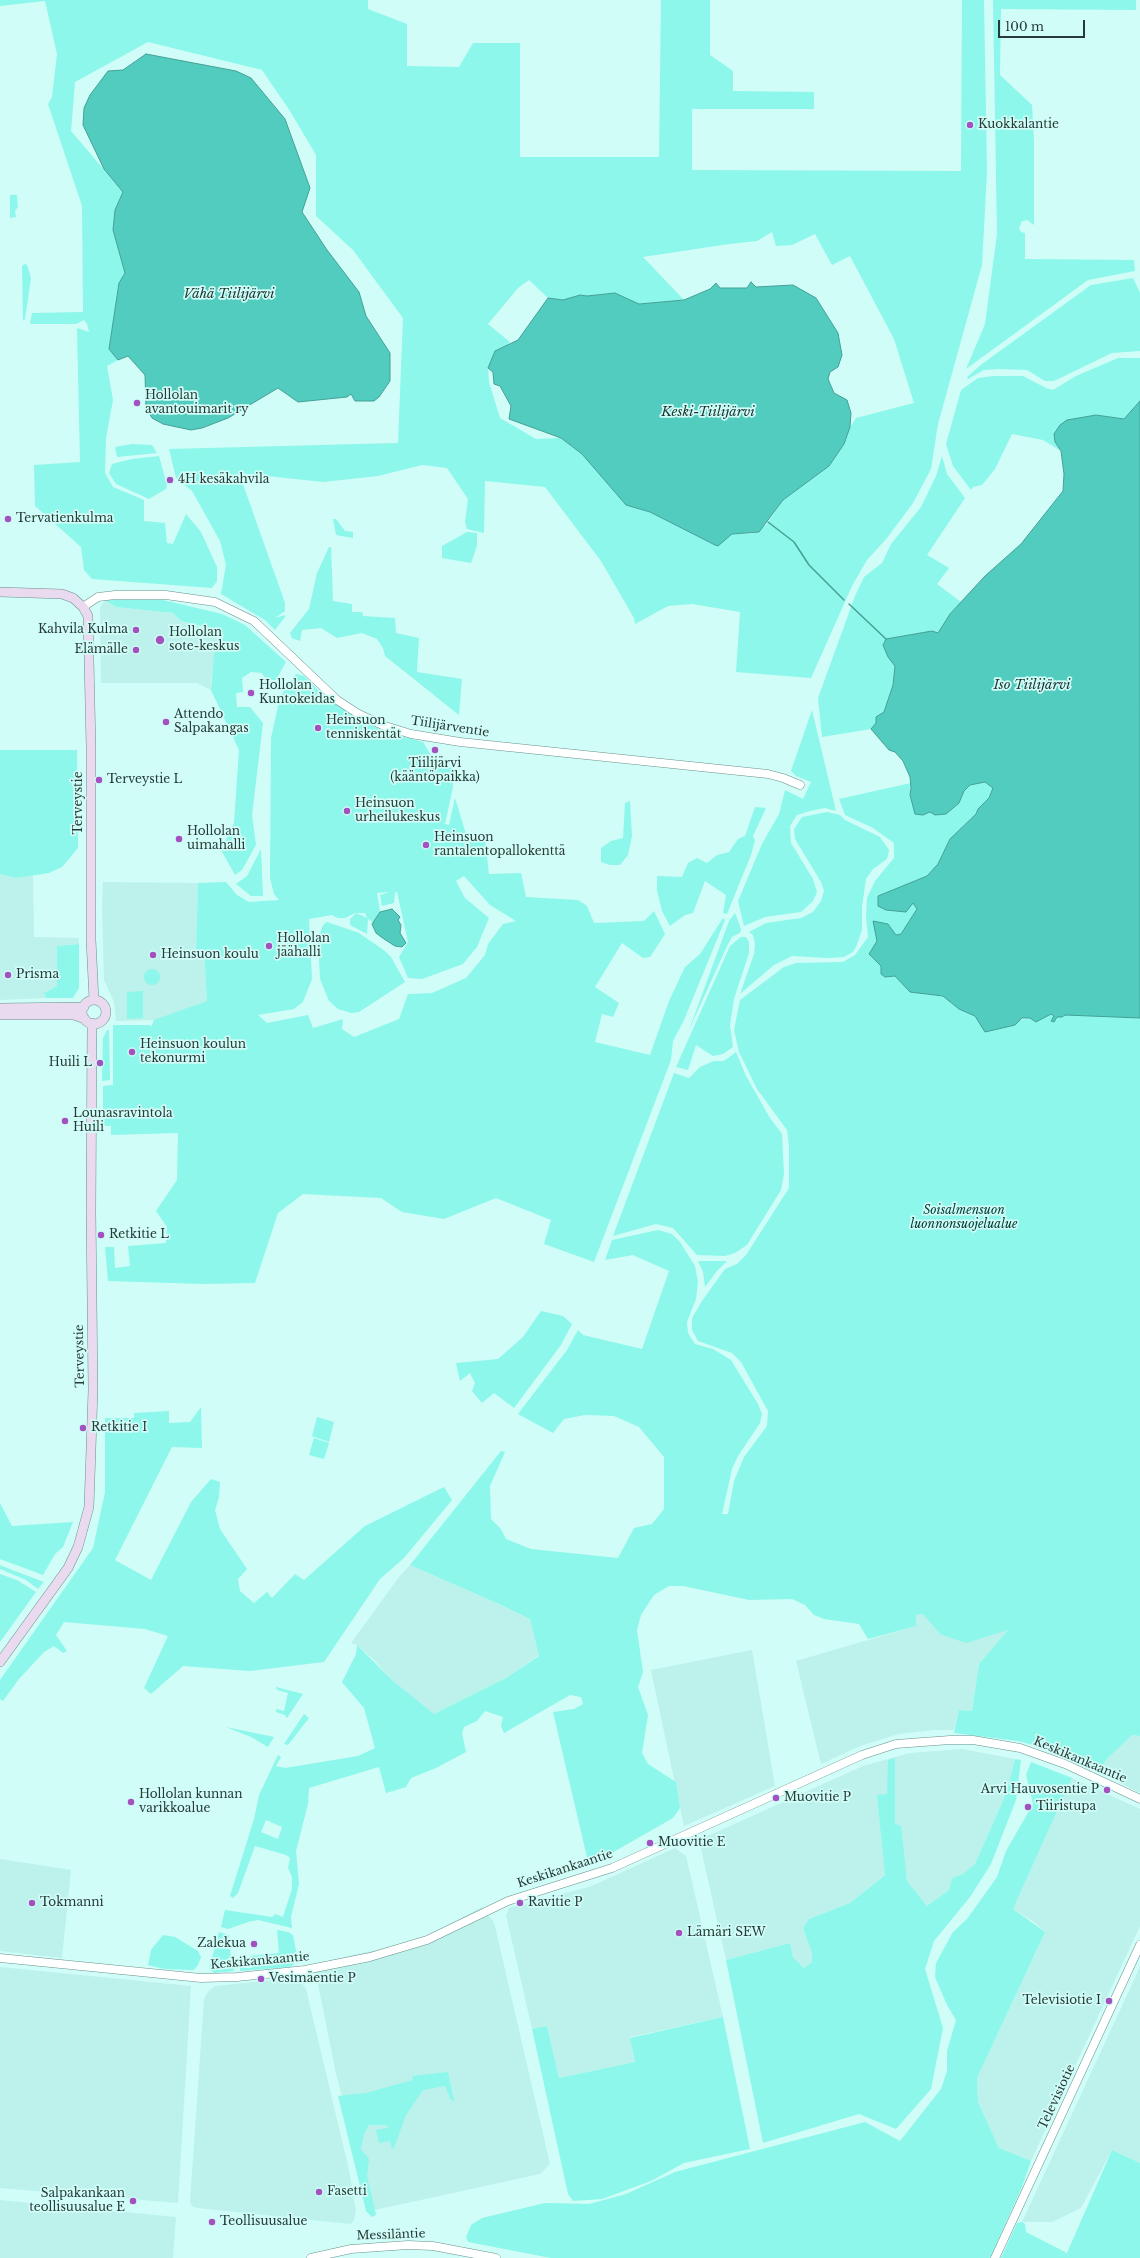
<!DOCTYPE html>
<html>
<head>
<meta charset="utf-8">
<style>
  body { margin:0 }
  #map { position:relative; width:1140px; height:2258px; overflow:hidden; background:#d0fdf7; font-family:"Libre Baskerville",serif }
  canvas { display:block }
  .scale { position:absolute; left:998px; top:20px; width:87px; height:18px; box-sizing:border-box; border:2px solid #283a37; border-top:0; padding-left:5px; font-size:12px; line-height:14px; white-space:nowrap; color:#283a37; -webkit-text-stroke:3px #d0fdf7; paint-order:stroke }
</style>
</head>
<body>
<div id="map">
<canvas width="1140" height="2258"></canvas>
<div class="scale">100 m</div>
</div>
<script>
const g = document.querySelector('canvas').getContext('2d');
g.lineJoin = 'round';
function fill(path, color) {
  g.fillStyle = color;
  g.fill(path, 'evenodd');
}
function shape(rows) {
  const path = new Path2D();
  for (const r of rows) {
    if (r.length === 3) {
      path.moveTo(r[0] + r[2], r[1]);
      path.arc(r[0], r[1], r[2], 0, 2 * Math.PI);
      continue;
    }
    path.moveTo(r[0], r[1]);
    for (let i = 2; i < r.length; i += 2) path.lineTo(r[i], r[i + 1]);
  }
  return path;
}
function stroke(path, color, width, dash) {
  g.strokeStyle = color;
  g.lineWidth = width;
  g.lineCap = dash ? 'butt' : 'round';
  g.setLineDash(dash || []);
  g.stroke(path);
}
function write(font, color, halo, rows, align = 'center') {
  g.font = font + ' "Libre Baskerville",serif';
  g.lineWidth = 3.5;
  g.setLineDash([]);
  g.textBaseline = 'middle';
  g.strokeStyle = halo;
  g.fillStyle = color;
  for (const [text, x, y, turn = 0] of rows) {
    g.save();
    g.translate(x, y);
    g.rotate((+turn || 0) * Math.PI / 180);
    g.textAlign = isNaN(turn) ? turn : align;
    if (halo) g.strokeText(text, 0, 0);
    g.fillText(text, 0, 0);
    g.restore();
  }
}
fill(shape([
  [105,600,116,607,173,613,181,621,220,633,211,680,211,690,197,683,101,683,100,607],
  [0,874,16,878,33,875,34,937,79,938,79,944,57,946,57,986,45,992,46,998,0,1000],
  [103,882,198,883,196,949,204,949,207,1001,159,1020,116,1021,114,1002,104,980,102,906],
  [410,1565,499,1604,530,1619,539,1655,506,1678,434,1714,424,1708,393,1681,374,1660,357,1645,351,1643,399,1577],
  [923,1614,940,1634,1008,1630,979,1664,972,1711,959,1710,954,1730,934,1730,899,1734,860,1746,821,1764,796,1661,916,1626,916,1615],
  [752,1650,775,1786,684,1826,651,1670],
  [1132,1735,1140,1736,1140,1793,1099,1772,1106,1760],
  [962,1749,1015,1759,1006,1794,975,1864,963,1874,952,1878,949,1890,927,1906,907,1881,904,1859,850,1903,809,1919,803,1928,812,1953,812,1962,804,1968,793,1957,790,1943,726,1960,699,1840,863,1766,910,1753],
  [1072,1778,1140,1809,1140,1926,1031,2161,999,2148,978,2102,977,2078,1045,1932,1034,1922,1013,1909],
  [675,1848,686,1856,723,2017,630,2037,635,2062,559,2078,547,2026,532,2029,506,1915,509,1908,592,1886],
  [0,1859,71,1870,62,1958,0,1951],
  [482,1907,494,1922,550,2164,540,2174,370,2211,335,2069,314,1964,420,1940],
  [0,1967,191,1986,178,2203,0,2188],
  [1140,1967,1140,2163,1112,2150,1081,2208,1052,2222,1022,2222],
  [283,1979,295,1979,301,1982,306,1989,349,2170,356,2211,354,2220,351,2224,197,2208,192,2206,190,2202,204,1999,208,1992,215,1986],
  [0,2200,176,2217,173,2258,0,2258]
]), '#bcf2eb');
fill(shape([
  [0,0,368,0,368,9,407,24,407,66,459,67,473,43,520,43,520,157,659,157,661,0,710,0,710,55,733,71,733,91,814,92,814,109,692,109,692,170,961,171,962,0,984,0,987,172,982,265,938,424,931,469,913,503,887,538,867,560,852,586,811,678,736,672,740,612,692,604,668,606,635,624,634,618,601,561,545,487,485,481,484,533,467,529,465,522,468,499,447,468,422,465,378,476,323,482,239,473,285,603,285,611,275,618,285,615,285,617,275,630,265,620,221,594,226,565,220,541,192,491,176,478,169,449,398,443,403,318,353,250,316,216,316,155,290,111,262,70,148,42,75,82,71,131,123,192,115,210,113,230,125,273,119,283,109,349,118,360,107,366,113,400,106,438,105,473,113,487,144,500,144,521,165,523,167,543,173,544,186,514,201,532,217,567,217,581,212,588,92,579,84,570,81,547,35,506,34,465,80,462,77,328,89,332,87,324,84,320,76,324,30,324,32,313,83,312,82,206,48,104,52,97,57,54,45,1,0,6],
  [772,232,776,246,792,245,815,234,832,265,850,256,894,339,914,403,856,418,847,432,844,444,829,466,783,500,767,524,756,533,732,534,718,546,715,545,650,512,626,505,582,454,561,438,536,439,500,418,489,382,488,368,495,351,506,347,510,342,488,324,518,288,529,280,548,298,563,300,580,295,587,296,615,293,639,304,684,300,643,257,729,244,757,241],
  [993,0,1136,0,1136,10,1001,9,1000,75,1032,105,1034,142,1034,225,1027,220,1022,221,1019,228,1021,232,1025,233,1025,259,1134,260,1135,271,1088,280,966,369,985,324,997,234],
  [10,195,17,195,18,207,15,211,16,217,10,218],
  [25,264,27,265,31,278,25,319,23,321,22,266],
  [1133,278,1140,293,1140,351,1112,353,1054,381,1045,381,1027,370,1000,369,984,370,968,379,967,377,982,364,1091,285],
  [1118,358,1140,358,1140,401,1124,419,1096,415,1055,442,1061,451,1043,440,1012,434,995,469,982,485,973,487,971,490,953,466,946,444,961,390,978,378,994,376,1023,376,1046,388,1053,390,1076,376],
  [132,444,152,445,157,453,117,457,115,447],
  [159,456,167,485,166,489,149,499,116,484,109,473,112,464,132,459],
  [942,456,947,474,965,498,927,555,949,568,937,584,961,602,950,614,938,633,932,631,886,640,883,645,888,657,895,666,893,685,884,712,878,716,877,723,871,729,822,737,818,698,855,596,864,577,882,563,891,544,921,507,936,476],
  [333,519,336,519,345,531,353,532,353,538,336,535],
  [467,532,477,533,477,546,471,563,442,558,442,546],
  [329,547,331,547,333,601,352,604,352,612,362,612,363,616,395,618,396,633,419,638,417,672,462,679,459,715,385,656,383,648,377,639,362,633,337,638,321,628,302,630,300,641,292,638,290,633,309,609,317,573],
  [105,600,163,600,222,614,245,625,286,662,276,680,266,680,262,673,251,672,242,678,243,692,236,693,237,707,250,707,263,723,252,815,256,845,242,870,235,875,221,850,234,823,239,750,211,690,214,654,218,648,220,633,209,628,181,621,173,613,116,607],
  [296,674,304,676,326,698,364,722,386,732,423,742,435,762,452,768,453,787,445,824,449,825,455,798,466,834,485,839,489,874,521,873,526,897,578,900,587,906,594,923,644,921,654,911,665,934,650,957,643,958,622,943,595,987,619,1003,613,1017,602,1014,595,1042,650,1055,669,1001,685,967,700,954,723,918,725,920,684,1020,673,1041,671,1060,594,1262,544,1244,551,1220,496,1198,444,1219,402,1212,381,1198,303,1194,278,1213,255,1283,204,1284,108,1281,105,1247,114,1247,115,1268,130,1266,128,1246,166,1243,167,1227,156,1211,177,1180,178,1133,111,1135,111,1126,103,1126,103,1086,113,1085,113,1025,150,1025,151,1027,154,1020,207,1001,204,950,196,950,198,883,226,882,237,895,249,902,279,900,274,894,270,878,271,738,280,697],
  [464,876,490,905,516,921,503,924,488,944,485,955,466,978,432,993,408,994,399,1019,354,1037,342,1029,343,1019,313,1028,308,1015,267,1023,258,1015,294,1009,303,1002,312,979,309,919,332,915,338,918,345,918,355,913,365,913,367,918,356,913,350,919,350,925,367,934,368,919,373,922,380,912,377,893,389,892,380,895,382,906,394,903,395,892,397,892,408,942,399,957,408,978,422,979,463,964,477,947,489,918,465,898,456,881],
  [812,710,836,811,825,808,810,811,797,815,790,826,791,843,813,879,817,892,813,901,801,912,765,917,744,926,738,901,762,844,779,814,785,790,803,799,811,782,796,776,791,771],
  [0,750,77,750,78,848,62,867,49,873,16,878,0,874],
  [985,782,993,788,989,798,978,809,976,814,950,839,938,864,927,876,878,896,913,903,917,909,901,934,896,935,888,924,892,972,928,995,941,995,1021,1020,1051,1014,1057,1017,1065,1015,1140,1016,1140,1736,1132,1735,1106,1760,1099,1772,1060,1752,1018,1741,954,1733,959,1710,972,1711,979,1664,1008,1630,966,1643,940,1634,923,1614,916,1615,916,1626,868,1639,859,1624,824,1619,814,1615,805,1605,792,1599,749,1600,683,1586,669,1586,654,1595,641,1615,637,1630,643,1672,638,1687,648,1715,642,1753,648,1764,676,1782,680,1808,673,1818,589,1866,553,1712,574,1709,583,1704,581,1697,570,1695,504,1733,501,1726,503,1717,485,1711,477,1721,464,1727,462,1733,466,1752,436,1768,411,1778,406,1787,386,1793,379,1767,309,1788,308,1804,296,1851,299,1884,291,1917,292,1928,258,1920,248,1922,228,1929,221,1927,225,1910,272,1917,275,1914,283,1917,292,1889,292,1877,288,1868,290,1858,286,1855,255,1846,238,1893,233,1898,230,1896,254,1819,259,1795,278,1755,281,1757,276,1766,285,1768,358,1756,375,1748,364,1708,342,1682,356,1654,357,1645,393,1681,434,1714,506,1678,539,1656,530,1619,499,1604,410,1565,501,1451,505,1452,490,1486,491,1519,501,1529,506,1539,531,1549,618,1558,634,1528,652,1524,664,1509,664,1457,639,1427,614,1416,585,1415,564,1419,553,1433,518,1414,567,1350,578,1330,583,1335,642,1349,669,1271,633,1255,605,1260,612,1240,658,1230,672,1234,680,1242,695,1266,698,1282,696,1299,687,1322,688,1333,695,1344,713,1349,731,1360,758,1404,762,1414,760,1423,738,1456,732,1469,722,1514,728,1514,734,1481,744,1457,767,1426,768,1411,741,1362,732,1353,698,1341,692,1330,692,1318,702,1301,725,1269,737,1264,746,1255,789,1188,789,1146,787,1130,757,1089,739,1052,734,1030,740,1000,784,967,796,963,843,962,855,955,868,937,866,917,867,898,875,881,894,858,894,843,873,828,845,815,839,799,911,783,910,795,923,815,959,803,964,791,970,785],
  [266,1820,282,1827,278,1839,261,1832],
  [630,801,632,836,628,855,620,865,610,865,601,862,601,848,611,841,623,838,625,803],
  [755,807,766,808,753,836,755,840,751,855,727,914,723,913,726,895,705,881,693,913,685,915,670,926,662,911,657,891,657,876,682,877,688,863,697,858,707,863,717,855,729,852,738,839,745,836],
  [827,812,840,815,845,820,880,837,889,850,887,859,873,869,866,879,862,907,862,930,856,947,853,952,844,957,827,958,792,956,774,965,740,994,754,954,755,944,753,935,749,932,766,923,801,918,813,912,821,901,824,891,821,882,795,839,794,829,802,817],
  [261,849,263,896,251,896,236,884,247,876],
  [735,913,741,929,740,933,732,937,727,946,689,1030,729,921],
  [327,922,359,933,385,951,391,957,405,982,359,1012,351,1013,338,1009,329,1001,320,979,318,940,323,925],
  [741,937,746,937,749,942,749,953,734,999,730,1025,733,1047,723,1054,713,1056,696,1045,688,1070,676,1067,730,946],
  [79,944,79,988,73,998,46,998,44,993,57,986,57,946],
  [152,977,8],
  [143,991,143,1018,127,1019,127,992],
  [107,1030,109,1030,110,1080,102,1081,103,1038],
  [736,1052,746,1076,770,1118,782,1134,784,1174,781,1190,747,1245,735,1253,725,1256,697,1255,673,1228,656,1224,613,1236,674,1073,689,1078,700,1067,714,1061,724,1061],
  [698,1261,727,1261,717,1271,705,1287,703,1272],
  [541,1311,563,1316,572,1324,561,1345,514,1408,494,1393,482,1403,472,1391,475,1383,470,1373,460,1381,456,1363,498,1359,523,1337],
  [201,1407,202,1448,172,1447,115,1560,151,1580,191,1502,211,1479,220,1482,219,1497,215,1510,220,1529,247,1569,238,1579,240,1591,254,1603,267,1592,272,1598,295,1574,304,1580,365,1526,444,1487,452,1500,404,1558,380,1579,324,1662,250,1671,183,1666,151,1694,144,1688,168,1636,145,1629,64,1622,56,1635,67,1651,63,1653,54,1646,44,1652,19,1679,3,1701,0,1699,0,1680,93,1548,105,1492,105,1418,134,1418,134,1413,169,1411,169,1423,190,1422],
  [317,1417,334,1422,329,1442,312,1436],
  [314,1438,329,1443,324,1459,309,1455],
  [0,1503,12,1526,73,1522,63,1547,55,1554,43,1575,0,1559],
  [0,1565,2,1566,44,1582,38,1589,26,1580,0,1569],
  [0,1574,17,1580,36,1592,0,1642],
  [276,1687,303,1694,287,1718,285,1715,276,1712,276,1709,284,1711,288,1693,277,1690],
  [304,1714,309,1718,288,1745,284,1744],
  [226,1727,274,1737,268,1747,251,1737],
  [895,1758,895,1824,901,1826,907,1881,927,1906,949,1890,952,1878,963,1874,975,1864,1006,1794,1015,1759,1021,1760,1016,1800,991,1864,970,1897,934,1941,925,1969,943,2028,931,2089,896,2129,859,2114,763,2143,726,1960,790,1943,793,1957,804,1968,812,1962,812,1953,803,1928,809,1919,850,1903,885,1875,877,1795,887,1794,888,1760],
  [1031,1762,1072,1778,1013,1909,1045,1932,977,2078,978,2102,999,2148,1031,2161,1022,2187,990,2258,551,2258,468,2242,466,2237,471,2225,482,2218,545,2203,589,2204,626,2194,675,2172,865,2122,900,2141,941,2089,947,2071,947,2051,956,2020,947,2005,935,1977,936,1963,953,1932,967,1919,997,1877,1006,1851,1033,1804,1026,1775],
  [277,1930,288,1932,293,1935,297,1956,295,1962,291,1967,240,1971,240,1968,252,1968,251,1956,279,1953],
  [219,1932,229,1935,231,1958,228,1958,228,1968,234,1968,233,1971,214,1973,209,1969],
  [163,1935,175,1937,198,1951,201,1957,198,1965,194,1970,164,1969,148,1965,151,1950],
  [723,2017,750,2149,684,2163,651,2181,602,2199,573,2201,568,2194,532,2029,547,2026,559,2078,635,2062,630,2038],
  [448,2072,454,2101,451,2100,445,2086,423,2090,406,2115,394,2148,392,2149,390,2141,379,2143,376,2130,388,2128,387,2125,369,2125,364,2134,361,2149,369,2159,367,2176,376,2215,372,2217,366,2211,338,2096,366,2093,413,2080,412,2076],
  [1112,2150,1140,2163,1140,2258,1001,2258,1017,2223,1022,2222,1025,2224,1026,2232,1067,2253]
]), '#8cf7ea');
const water = shape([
  [146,54,236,71,251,78,285,119,310,188,302,212,327,250,359,292,366,316,390,353,390,381,379,397,374,401,355,401,351,394,347,397,298,402,278,388,228,418,202,428,191,430,163,424,152,418,146,408,145,375,128,356,118,360,109,349,119,283,125,273,113,230,115,210,123,192,104,169,83,125,84,108,90,95,108,71,123,70,146,54],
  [751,282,756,287,793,285,816,298,838,333,842,355,838,367,830,372,828,379,834,393,847,400,851,413,850,427,844,444,829,466,783,500,759,532,732,534,718,546,715,545,650,512,626,505,582,454,561,438,509,419,511,406,500,386,494,384,493,372,488,368,495,351,518,340,548,298,563,300,580,295,587,296,615,293,639,304,684,300,710,289,716,283,720,288,747,288,751,282],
  [1140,401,1140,1018,1065,1015,1062,1017,1057,1017,1054,1022,1051,1021,1054,1016,1051,1014,1036,1022,1030,1018,1022,1018,1015,1025,985,1032,975,1016,959,1009,943,996,910,992,895,976,885,977,881,974,881,966,869,954,877,941,873,921,888,924,896,935,901,934,917,909,913,903,906,912,886,910,878,906,878,896,927,876,938,864,950,839,976,814,978,809,989,798,993,788,985,782,970,785,964,791,959,803,946,814,935,815,930,812,923,815,915,814,910,795,911,788,910,777,903,761,895,752,889,750,871,729,876,723,876,717,884,712,893,685,895,666,888,657,883,645,886,639,932,631,938,633,950,614,961,602,985,576,1021,544,1063,491,1064,474,1061,451,1055,442,1054,434,1060,425,1067,420,1096,415,1124,419,1140,401],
  [392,909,400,917,398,920,401,925,400,933,406,943,402,947,395,946,384,939,376,933,372,924,380,912,392,909]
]);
fill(water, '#52ccbf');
stroke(water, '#45a096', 1);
stroke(shape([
  [768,522,794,542,809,565,844,600],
  [849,604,886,639]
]), '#45a096', 1.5);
const tertiary = shape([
  [83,607,98,597,115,595,166,595,215,602,254,621,337,700,357,713,382,725,411,734,460,742,768,774,783,778,800,785],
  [0,1958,201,1978,237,1977,305,1970,370,1957,427,1940,508,1901,612,1868,862,1755,896,1744,950,1740,973,1740,1020,1748,1065,1764,1140,1799],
  [311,2258,351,2249,408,2245,433,2246,496,2258],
  [995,2258,1140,1945]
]);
const secondary = shape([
  [0,592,62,594,73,598,83,607,88,616,91,747,91,940,94,1000],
  [94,1012,12],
  [0,1008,84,1007],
  [0,1015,74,1015,85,1019],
  [0,1662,68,1568,78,1547,89,1507,93,1390,91,1211,92,1023]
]);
stroke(tertiary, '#68918c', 9);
stroke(secondary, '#68918c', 10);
stroke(tertiary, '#fff', 8);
stroke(secondary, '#eadaf0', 9);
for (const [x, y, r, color] of [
  [970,125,4,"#a451c0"],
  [137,403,4,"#a451c0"],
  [170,480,4,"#a451c0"],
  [8,519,4,"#a451c0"],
  [136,630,4,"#a451c0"],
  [160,640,5,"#a451c0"],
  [136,650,4,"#a451c0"],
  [251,693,4,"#a451c0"],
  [166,722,4,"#a451c0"],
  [318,728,4,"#a451c0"],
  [435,750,4,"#a451c0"],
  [99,780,4,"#a451c0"],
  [347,811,4,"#a451c0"],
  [179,839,4,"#a451c0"],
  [426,845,4,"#a451c0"],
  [269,946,4,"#a451c0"],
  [153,955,4,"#a451c0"],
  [8,975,4,"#a451c0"],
  [132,1052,4,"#a451c0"],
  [100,1063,4,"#a451c0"],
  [65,1121,4,"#a451c0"],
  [101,1235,4,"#a451c0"],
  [83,1428,4,"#a451c0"],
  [1107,1790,4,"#a451c0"],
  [776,1798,4,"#a451c0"],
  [131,1802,4,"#a451c0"],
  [1028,1807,4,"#a451c0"],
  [650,1843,4,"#a451c0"],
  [32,1903,4,"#a451c0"],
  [520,1903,4,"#a451c0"],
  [679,1933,4,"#a451c0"],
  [254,1944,4,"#a451c0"],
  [261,1979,4,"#a451c0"],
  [1109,2001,4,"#a451c0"],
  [319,2192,4,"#a451c0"],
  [133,2201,4,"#a451c0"],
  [212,2222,4,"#a451c0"]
]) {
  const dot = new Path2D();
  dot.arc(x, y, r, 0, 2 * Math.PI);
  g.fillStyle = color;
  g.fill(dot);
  stroke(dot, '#d0fdf7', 1.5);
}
write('12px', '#283a37', '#d0fdf7', [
  ["Kuokkalantie",978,125],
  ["Hollolan",145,396],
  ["avantouimarit ry",145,410],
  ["4H kesäkahvila",178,480],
  ["Tervatienkulma",16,519],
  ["Kahvila Kulma",128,630,"right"],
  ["Hollolan",169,633],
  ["sote-keskus",169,647],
  ["Elämälle",128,650,"right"],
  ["Hollolan",259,686],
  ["Kuntokeidas",259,700],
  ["Attendo",174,715],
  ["Salpakangas",174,729],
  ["Heinsuon",326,721],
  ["tenniskentät",326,735],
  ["Tiilijärvi",435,764,"center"],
  ["(kääntöpaikka)",435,778,"center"],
  ["Terveystie L",107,780],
  ["Heinsuon",355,804],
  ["urheilukeskus",355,818],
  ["Hollolan",187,832],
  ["uimahalli",187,846],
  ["Heinsuon",434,838],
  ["rantalentopallokenttä",434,852],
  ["Hollolan",277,939],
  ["jäähalli",277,953],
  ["Heinsuon koulu",161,955],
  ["Prisma",16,975],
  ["Heinsuon koulun",140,1045],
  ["tekonurmi",140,1059],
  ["Huili L",92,1063,"right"],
  ["Lounasravintola",73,1114],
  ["Huili",73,1128],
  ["Retkitie L",109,1235],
  ["Retkitie I",91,1428],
  ["Arvi Hauvosentie P",1099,1790,"right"],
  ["Hollolan kunnan",139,1795],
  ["varikkoalue",139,1809],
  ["Muovitie P",784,1798],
  ["Tiiristupa",1036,1807],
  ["Muovitie E",658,1843],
  ["Tokmanni",40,1903],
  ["Ravitie P",528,1903],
  ["Lämäri SEW",687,1933],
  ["Zalekua",246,1944,"right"],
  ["Vesimäentie P",269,1979],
  ["Televisiotie I",1101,2001,"right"],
  ["Fasetti",327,2192],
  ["Salpakankaan",125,2194,"right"],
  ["teollisuusalue E",125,2208,"right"],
  ["Teollisuusalue",220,2222]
], 'left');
write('12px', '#283a37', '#d0fdf7', [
  ["Tiilijärventie",450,727,9],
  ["Terveystie",79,803,-90],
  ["Terveystie",80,1356,-91],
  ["Keskikankaantie",1080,1760,23],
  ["Keskikankaantie",565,1869,-18],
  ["Keskikankaantie",260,1961,-5],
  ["Televisiotie",1057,2097,-65],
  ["Messiläntie",391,2235,-2]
]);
write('italic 12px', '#003a35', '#d0fdf7', [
  ["Soisalmensuon",964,1211],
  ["luonnonsuojelualue",964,1225]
]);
write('italic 13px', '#1d3330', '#d0fdf7', [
  ["Vähä Tiilijärvi",229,294],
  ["Keski-Tiilijärvi",708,412],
  ["Iso Tiilijärvi",1032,685]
]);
</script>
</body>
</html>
